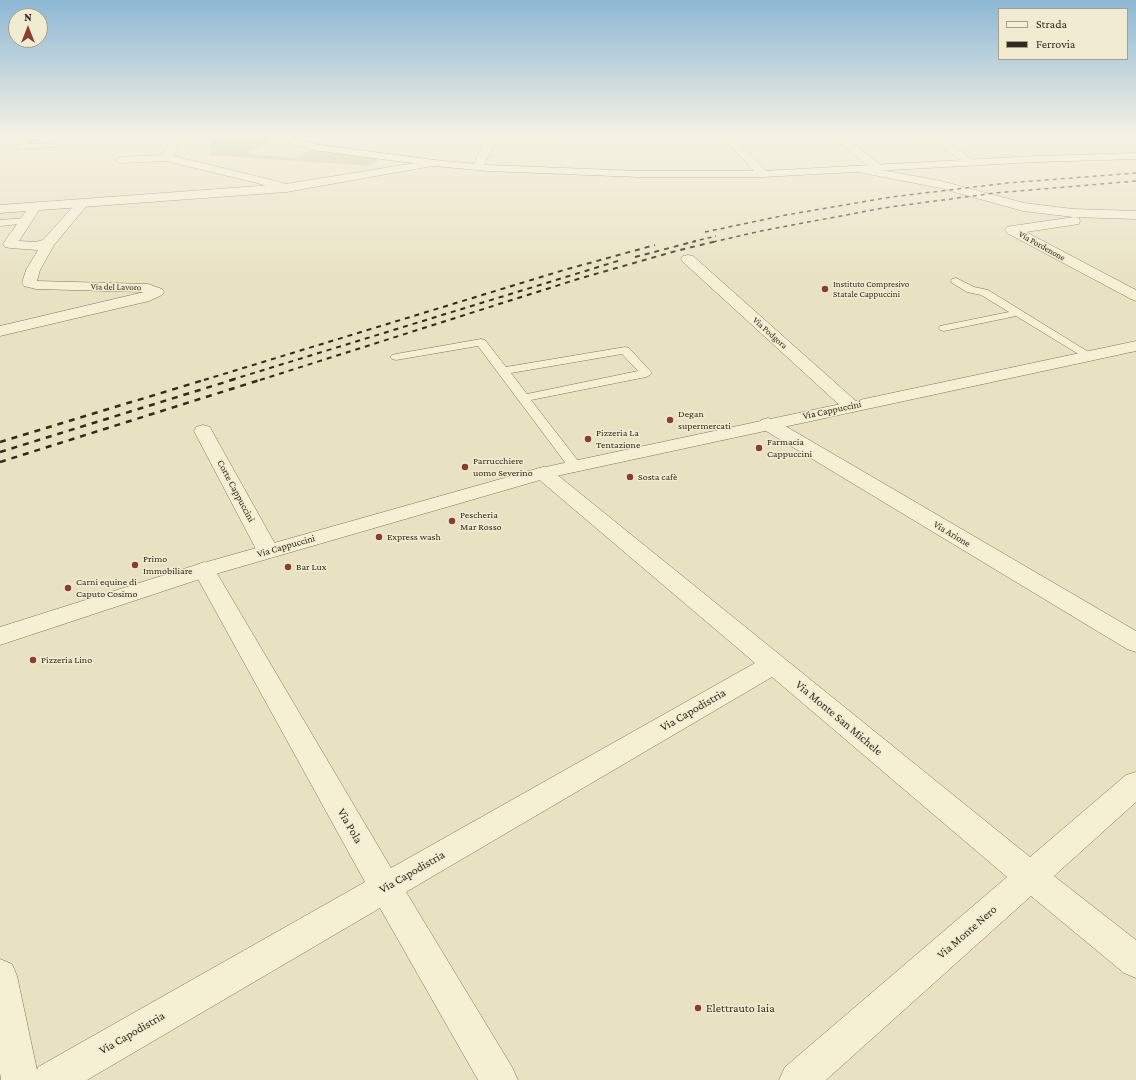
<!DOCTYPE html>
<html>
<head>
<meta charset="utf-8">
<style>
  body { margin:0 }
  #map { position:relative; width:1136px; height:1080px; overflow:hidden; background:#e9e2c2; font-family:"Crimson Pro",serif }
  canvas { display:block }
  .legend { position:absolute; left:998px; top:8px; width:130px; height:52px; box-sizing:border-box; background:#f1ecd1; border:1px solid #a59e89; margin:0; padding:5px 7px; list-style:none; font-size:12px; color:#322a1e }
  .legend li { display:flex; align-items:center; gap:8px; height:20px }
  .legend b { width:20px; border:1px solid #a59e89 }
  .north { position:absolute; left:8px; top:8px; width:40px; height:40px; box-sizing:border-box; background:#f1ecd1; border:1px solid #a59e89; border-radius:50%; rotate:0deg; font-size:11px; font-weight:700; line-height:16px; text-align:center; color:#322a1e }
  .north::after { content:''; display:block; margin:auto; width:14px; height:18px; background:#8a3d31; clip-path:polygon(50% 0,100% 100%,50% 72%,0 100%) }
</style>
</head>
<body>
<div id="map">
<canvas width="1136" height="1080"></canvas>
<ul class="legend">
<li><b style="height:5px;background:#f5efd4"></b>Strada</li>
<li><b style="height:5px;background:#322a1e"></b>Ferrovia</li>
</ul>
<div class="north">N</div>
</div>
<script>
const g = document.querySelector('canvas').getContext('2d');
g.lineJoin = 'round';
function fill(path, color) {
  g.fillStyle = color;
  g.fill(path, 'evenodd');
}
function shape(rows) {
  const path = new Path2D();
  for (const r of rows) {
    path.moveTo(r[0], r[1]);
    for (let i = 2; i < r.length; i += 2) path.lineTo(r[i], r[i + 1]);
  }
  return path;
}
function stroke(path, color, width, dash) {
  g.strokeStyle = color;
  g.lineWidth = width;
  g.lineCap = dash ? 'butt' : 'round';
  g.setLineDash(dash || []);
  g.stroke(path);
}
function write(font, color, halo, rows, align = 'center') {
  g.font = font + ' "Crimson Pro",serif';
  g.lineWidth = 3;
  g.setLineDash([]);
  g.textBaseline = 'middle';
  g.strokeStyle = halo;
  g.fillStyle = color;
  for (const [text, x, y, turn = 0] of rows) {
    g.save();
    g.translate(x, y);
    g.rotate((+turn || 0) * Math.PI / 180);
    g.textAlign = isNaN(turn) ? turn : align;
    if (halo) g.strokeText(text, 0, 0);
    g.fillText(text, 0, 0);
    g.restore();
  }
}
fill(shape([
  [225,135,262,135,273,139,246,153,295,158,309,150,379,159,370,166,209,155,214,139]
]), '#bac597');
const service = shape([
  [26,135,34,135,27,144,54,143,58,145,54,147,18,149,17,147,26,135],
  [26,218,29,219,30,221,29,223,0,226,0,220,26,218],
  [956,278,974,287,988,290,1095,356,1093,358,1085,358,1016,316,944,331,940,330,939,328,940,326,1009,312,981,295,967,292,952,283,951,281,952,279,956,278],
  [481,339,485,340,506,367,625,347,629,348,652,373,650,375,646,377,531,400,582,466,580,469,575,470,570,469,478,346,396,360,392,359,390,357,392,355,396,354,481,339],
  [622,354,638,371,527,394,511,373,622,354]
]);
const minor = shape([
  [175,135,185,135,173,156,264,178,290,185,292,188,290,191,286,192,257,183,166,161,121,163,115,160,121,157,162,155,175,135],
  [491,135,550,135,545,138,497,140,484,165,476,165,474,163,486,139,491,135],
  [720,135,731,135,767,172,769,174,767,176,759,176,720,135],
  [830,135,842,135,882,166,884,168,882,170,941,181,1024,203,1073,209,1136,211,1136,219,1073,217,1023,211,940,188,853,171,851,169,853,167,857,166,871,168,830,135],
  [925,135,937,135,978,163,976,165,972,166,968,165,925,135],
  [82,200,86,201,88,204,54,245,40,270,37,281,148,284,162,289,164,292,162,295,149,301,0,336,0,326,144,292,36,289,24,286,22,283,26,270,38,250,10,248,5,247,3,244,31,204,39,204,41,207,19,241,35,242,43,240,78,201,82,200],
  [1074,217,1079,218,1080,221,1079,224,1026,232,1136,290,1136,301,1131,299,1007,233,1005,230,1007,227,1012,226,1074,217],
  [688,255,693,256,857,402,860,406,857,410,851,411,845,410,683,262,681,259,683,256,688,255],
  [768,418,775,420,1136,631,1136,652,1127,649,761,428,759,424,761,420,768,418],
  [203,425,210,427,212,431,279,551,276,556,268,558,260,556,257,551,194,431,196,427,203,425],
  [543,467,550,469,1030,857,1126,775,1136,772,1136,802,1054,876,1136,940,1136,978,1124,973,1031,896,826,1080,779,1080,785,1067,1007,877,772,677,406,892,512,1067,518,1080,478,1080,380,908,87,1080,1,1080,0,1073,0,959,12,964,17,976,37,1070,38,1067,365,882,193,570,196,565,204,562,212,565,391,868,755,663,536,477,533,473,536,469,543,467]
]);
const tertiary = shape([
  [434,160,438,161,440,163,438,165,286,192,0,213,0,205,286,184,434,160],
  [1136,341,1136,351,547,478,212,575,0,645,0,627,196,565,536,469,1136,341]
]);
const secondary = shape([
  [278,135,290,135,314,144,434,160,488,165,639,171,763,171,1036,156,1136,153,1136,159,1036,162,763,177,639,177,488,171,434,166,312,150,287,142,278,135]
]);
stroke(service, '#81745b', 1);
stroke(minor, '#81745b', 1);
stroke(tertiary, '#81745b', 1);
stroke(secondary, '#62553e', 1);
fill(service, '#f5efd4');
fill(minor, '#f5efd4');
fill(tertiary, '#f5efd4');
fill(secondary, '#f5efd4');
stroke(shape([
  [705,232,786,215,891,197,1007,183,1136,173],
  [692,242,716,236],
  [713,242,761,231,883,208,995,193,1136,181]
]), '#322a1e', 1.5, [4, 4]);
stroke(shape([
  [635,257,696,241],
  [204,380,564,270,655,245],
  [231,380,621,260],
  [260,380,578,279,676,251,717,241]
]), '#322a1e', 2, [5, 5]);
stroke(shape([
  [0,442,207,379],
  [0,452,235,379],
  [0,462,263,379]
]), '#322a1e', 2.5, [6, 6]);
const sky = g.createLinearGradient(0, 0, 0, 286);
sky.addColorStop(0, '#8db7d5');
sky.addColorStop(0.47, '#f5f2e4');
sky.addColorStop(1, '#f5f2e400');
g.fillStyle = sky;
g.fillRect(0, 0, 1136, 286);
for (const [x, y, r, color] of [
  [825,289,4,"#8a3d31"],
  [670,420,4,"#8a3d31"],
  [588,439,4,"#8a3d31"],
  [759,448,4,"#8a3d31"],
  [465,467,4,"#8a3d31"],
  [630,477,4,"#8a3d31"],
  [452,521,4,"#8a3d31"],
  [379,537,4,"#8a3d31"],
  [135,565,4,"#8a3d31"],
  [288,567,4,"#8a3d31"],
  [68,588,4,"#8a3d31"],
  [33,660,4,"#8a3d31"],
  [698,1008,4,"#8a3d31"]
]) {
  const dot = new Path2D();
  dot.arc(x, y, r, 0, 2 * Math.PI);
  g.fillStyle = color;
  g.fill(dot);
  stroke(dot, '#f1ecd1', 1.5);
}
write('9px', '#322a1e', '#f1ecd1', [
  ["Via Pordenone",1042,246,29],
  ["Via del Lavoro",116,287,1],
  ["Via Podgora",770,333,42]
]);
write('9px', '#322a1e', '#f1ecd1', [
  ["Instituto Compresivo",833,284],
  ["Statale Cappuccini",833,294]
], 'left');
write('10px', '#322a1e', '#f1ecd1', [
  ["Via Cappuccini",832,410,-12],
  ["Corte Cappuccini",236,491,62],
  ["Via Arione",952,534,31],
  ["Via Cappuccini",286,546,-16]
]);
write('10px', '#322a1e', '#f1ecd1', [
  ["Degan",678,414],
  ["supermercati",678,426],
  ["Pizzeria La",596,433],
  ["Tentazione",596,445],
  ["Farmacia",767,442],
  ["Cappuccini",767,454],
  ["Parrucchiere",473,461],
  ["uomo Severino",473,473],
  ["Sosta cafè",638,477],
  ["Pescheria",460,515],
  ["Mar Rosso",460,527],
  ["Express wash",387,537],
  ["Primo",143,559],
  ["Immobiliare",143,571],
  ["Bar Lux",296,567],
  ["Carni equine di",76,582],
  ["Caputo Cosimo",76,594],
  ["Pizzeria Lino",41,660]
], 'left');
write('12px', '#322a1e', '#f1ecd1', [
  ["Via Capodistria",693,710,-30],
  ["Via Monte San Michele",839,718,40],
  ["Via Pola",350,826,60],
  ["Via Capodistria",412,872,-30],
  ["Via Monte Nero",967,932,-41],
  ["Via Capodistria",132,1033,-30]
]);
write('12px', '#322a1e', '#f1ecd1', [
  ["Elettrauto Iaia",706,1008]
], 'left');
</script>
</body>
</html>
